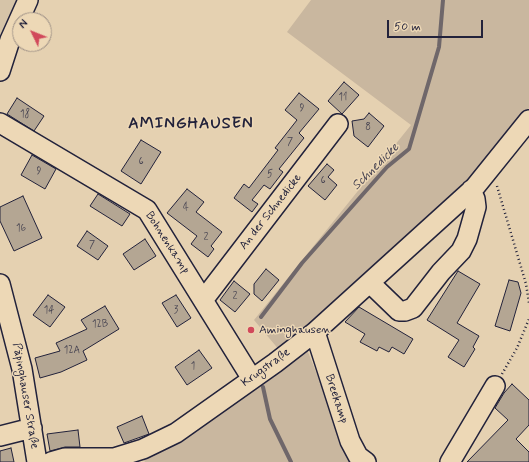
<!DOCTYPE html>
<html>
<head>
<meta charset="utf-8">
<style>
  body { margin:0 }
  #map { position:relative; width:529px; height:462px; overflow:hidden; background:#e5d1b1; font-family:Mynerve,sans-serif }
  canvas { display:block }
  .north { position:absolute; left:12px; top:12px; width:40px; height:40px; box-sizing:border-box; background:#edd8b6; border:1px solid #9c8f85; border-radius:50%; rotate:313deg; font-size:11px; font-weight:700; line-height:16px; text-align:center; color:#22223b }
  .north::after { content:''; display:block; margin:auto; width:14px; height:18px; background:#d1495b; clip-path:polygon(50% 0,100% 100%,50% 72%,0 100%) }
  .scale { position:absolute; left:387px; top:20px; width:96px; height:18px; box-sizing:border-box; border:2px solid #22223b; border-top:0; padding-left:5px; font-size:12px; line-height:14px; white-space:nowrap; color:#22223b; -webkit-text-stroke:3px #edd8b6; paint-order:stroke }
</style>
</head>
<body>
<div id="map">
<canvas width="529" height="462"></canvas>
<div class="north">N</div>
<div class="scale">50 m</div>
</div>
<script>
const g = document.querySelector('canvas').getContext('2d');
g.lineJoin = 'round';
function fill(path, color) {
  g.fillStyle = color;
  g.fill(path, 'evenodd');
}
function shape(rows) {
  const path = new Path2D();
  for (const r of rows) {
    path.moveTo(r[0], r[1]);
    for (let i = 2; i < r.length; i += 2) path.lineTo(r[i], r[i + 1]);
  }
  return path;
}
function stroke(path, color, width, dash) {
  g.strokeStyle = color;
  g.lineWidth = width;
  g.lineCap = dash ? 'butt' : 'round';
  g.setLineDash(dash || []);
  g.stroke(path);
}
function write(font, color, halo, rows, align = 'center') {
  g.font = font + ' Mynerve,sans-serif';
  g.lineWidth = 3;
  g.setLineDash([]);
  g.textBaseline = 'middle';
  g.strokeStyle = halo;
  g.fillStyle = color;
  for (const [text, x, y, turn = 0] of rows) {
    g.save();
    g.translate(x, y);
    g.rotate((+turn || 0) * Math.PI / 180);
    g.textAlign = isNaN(turn) ? turn : align;
    if (halo) g.strokeText(text, 0, 0);
    g.fillText(text, 0, 0);
    g.restore();
  }
}
fill(shape([
  [0,0,20,0,0,50]
]), '#d6c4a8');
fill(shape([
  [311,0,529,0,529,108,477,174,435,214,280,351,254,320,411,125,287,32],
  [306,347,347,449,357,462,145,462,142,458]
]), '#c9b79f');
stroke(shape([
  [261,317,302,263,387,167,409,149,439,47,443,0],
  [263,387,270,419,291,462]
]), '#6f676a', 4);
const building = shape([
  [344,82,359,95,342,114,328,101,344,82],
  [299,93,319,109,299,133,304,138,279,169,283,172,270,189,264,185,252,200,258,204,252,212,234,198,244,184,249,188,278,150,275,148,297,120,285,110,299,93],
  [17,98,44,116,34,131,7,114,17,98],
  [369,113,384,126,368,147,354,136,352,121,364,119,369,113],
  [141,140,161,152,141,184,121,171,141,140],
  [32,155,56,169,45,189,21,175,32,155],
  [327,164,334,170,328,177,337,185,325,200,308,186,327,164],
  [187,189,204,202,196,212,222,232,211,246,214,249,208,257,191,244,197,236,167,213,187,189],
  [98,194,130,214,122,226,90,206,98,194],
  [23,196,42,238,14,251,0,221,0,207,23,196],
  [87,231,108,246,98,260,77,246,87,231],
  [145,239,156,256,134,270,123,254,145,239],
  [266,269,279,280,262,301,254,294,254,284,266,269],
  [458,271,480,284,457,323,479,336,473,347,475,349,464,367,448,357,459,340,427,320,458,271],
  [509,280,518,282,521,293,510,331,495,326,509,280],
  [234,281,250,294,235,312,220,300,234,281],
  [48,295,65,307,50,327,33,315,48,295],
  [176,295,191,318,177,327,162,303,176,295],
  [105,306,119,329,83,351,87,360,61,372,40,378,35,358,60,351,56,343,87,329,81,320,105,306],
  [359,307,413,339,404,354,392,347,389,352,379,347,377,351,360,342,365,334,345,322,359,307],
  [199,350,212,368,187,385,175,367,199,350],
  [512,384,529,400,529,425,516,439,529,452,529,462,467,462,508,420,495,408,504,393,512,384],
  [142,416,149,434,124,443,117,427,142,416],
  [78,430,80,447,65,447,50,451,47,434,78,430],
  [11,448,14,462,0,462,0,451,11,448]
]);
fill(building, '#b4a693');
stroke(building, '#22223b', 1);
const minor = shape([
  [0,71,10,40,28,0],
  [0,123,147,210,252,379],
  [370,283,399,311,405,311,413,308,441,272,461,251,467,239,476,207,475,199,471,190],
  [0,284,22,369,37,462],
  [204,299,338,124],
  [315,332,350,441,358,456,366,462],
  [0,436,32,428],
  [51,462,65,458,114,458,143,449,176,433,275,363,315,332,475,187,529,120],
  [450,462,495,386]
]);
stroke(minor, '#22223b', 22);
stroke(shape([
  [497,186,526,284,529,303],
  [502,374,517,348,529,319]
]), '#22223b', 2.5, [1, 3]);
stroke(minor, '#edd8b6', 19);
for (const [x, y, r, color] of [
  [251,330,4,"#d1495b"]
]) {
  const dot = new Path2D();
  dot.arc(x, y, r, 0, 2 * Math.PI);
  g.fillStyle = color;
  g.fill(dot);
  stroke(dot, '#edd8b6', 1.5);
}
write('10px', '#464351', null, [
  ["11",343,98],
  ["9",302,109],
  ["18",25,115],
  ["8",368,128],
  ["7",290,143],
  ["6",141,162],
  ["9",39,172],
  ["5",270,175],
  ["6",323,181],
  ["4",186,208],
  ["16",21,229],
  ["2",206,238],
  ["7",92,246],
  ["2",235,297],
  ["14",49,311],
  ["3",176,311],
  ["12B",100,325],
  ["12A",72,351],
  ["1",193,367]
]);
write('12px', '#22223b', '#edd8b6', [
  ["An der Schnedicke",271,212,-52],
  ["Bohnenkamp",167,243,57],
  ["Krugstraße",266,368,-36],
  ["Päpinghauser Straße",25,396,80],
  ["Breekamp",336,399,72]
]);
write('12px', '#22223b', '#edd8b6', [
  ["Aminghausen",259,330]
], 'left');
write('italic 13px', '#484452', '#edd8b6', [
  ["Schnedicke",376,167,-45]
]);
g.letterSpacing = '1px';
write('bold 16px', '#22223b', '#edd8b6', [
  ["AMINGHAUSEN",191,125]
]);
g.letterSpacing = '0px';
</script>
</body>
</html>
